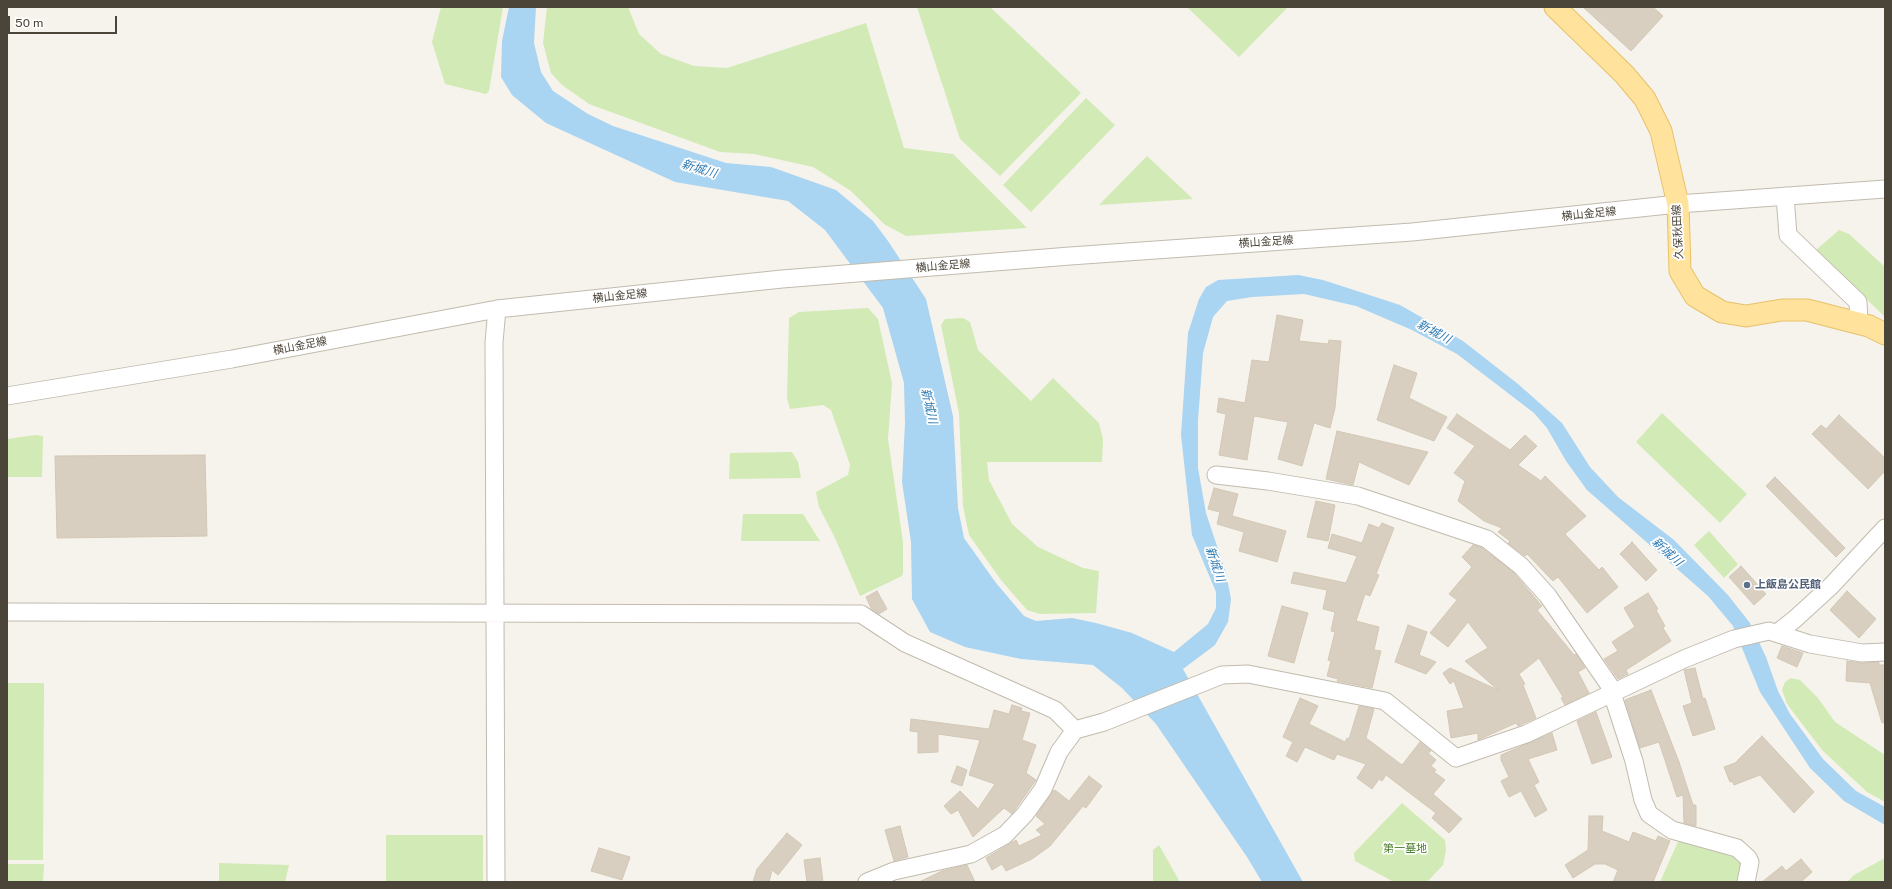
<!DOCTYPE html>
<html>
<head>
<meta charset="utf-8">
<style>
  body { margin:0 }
  #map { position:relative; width:1892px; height:889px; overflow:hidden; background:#f6f3ec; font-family:"Public Sans",sans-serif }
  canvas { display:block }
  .frame { position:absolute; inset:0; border:8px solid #4b4439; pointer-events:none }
  .scale { position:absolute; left:8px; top:16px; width:109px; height:18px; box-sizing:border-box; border:2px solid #4b4439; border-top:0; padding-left:5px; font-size:12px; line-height:14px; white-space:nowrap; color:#4b4439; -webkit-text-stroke:3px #fff; paint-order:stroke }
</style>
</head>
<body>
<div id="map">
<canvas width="1892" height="889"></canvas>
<div class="frame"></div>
<div class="scale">50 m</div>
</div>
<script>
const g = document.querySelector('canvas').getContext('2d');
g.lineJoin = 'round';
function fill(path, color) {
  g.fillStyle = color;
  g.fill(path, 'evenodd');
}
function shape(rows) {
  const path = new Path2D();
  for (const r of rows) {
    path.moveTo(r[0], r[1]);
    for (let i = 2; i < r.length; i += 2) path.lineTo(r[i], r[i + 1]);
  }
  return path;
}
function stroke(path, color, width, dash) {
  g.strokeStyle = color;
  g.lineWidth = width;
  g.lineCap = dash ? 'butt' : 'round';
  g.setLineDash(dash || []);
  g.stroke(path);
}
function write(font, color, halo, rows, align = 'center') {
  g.font = font + ' "Public Sans","Noto Sans JP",sans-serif';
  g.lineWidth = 3.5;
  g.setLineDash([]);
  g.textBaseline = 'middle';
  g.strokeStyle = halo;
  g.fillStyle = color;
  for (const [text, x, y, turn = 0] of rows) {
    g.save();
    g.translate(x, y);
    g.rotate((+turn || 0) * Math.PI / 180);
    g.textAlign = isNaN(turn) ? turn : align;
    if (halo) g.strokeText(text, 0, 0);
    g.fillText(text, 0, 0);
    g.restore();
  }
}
fill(shape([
  [441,7,503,7,489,91,486,94,445,84,432,42],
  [547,7,628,7,639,34,661,54,694,66,727,68,866,23,904,148,953,154,1027,228,906,236,884,224,851,191,813,167,754,154,720,152,589,104,562,85,551,73,543,43],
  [917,7,990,7,1081,93,1000,176,960,139],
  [1187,7,1288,7,1239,57],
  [1086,98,1115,125,1031,212,1003,185],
  [1147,156,1193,199,1099,205],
  [1839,230,1849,234,1885,267,1885,317,1816,250],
  [868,308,878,319,892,383,888,439,903,542,903,572,902,576,860,596,835,538,819,507,816,492,848,475,850,465,831,410,823,405,790,409,787,398,789,318,799,312],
  [963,318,970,322,978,350,1031,401,1053,378,1099,423,1103,439,1102,462,987,462,989,480,1012,524,1038,547,1083,568,1099,571,1096,613,1040,614,1027,610,1001,580,969,535,963,506,959,413,941,325,945,319],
  [1662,413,1747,494,1720,523,1636,442],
  [35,435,43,436,42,477,7,477,7,439],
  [792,452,798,462,801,478,729,479,730,453],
  [743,514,803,514,820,541,741,541],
  [1709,531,1738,564,1724,578,1694,545],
  [1791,678,1800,680,1818,698,1835,722,1885,755,1885,802,1867,792,1822,750,1787,704,1782,690,1785,682],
  [7,683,44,683,43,860,7,860],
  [1402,803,1445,840,1446,851,1443,865,1427,882,1394,882,1355,861,1354,853],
  [386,835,483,835,483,882,386,882],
  [1681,835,1735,851,1747,861,1743,882,1660,882],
  [1159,845,1180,882,1153,882,1153,850],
  [1885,858,1885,882,1847,882,1854,875],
  [219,863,289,865,285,882,219,882],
  [7,864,44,864,43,882,7,882]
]), '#d2eab5');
fill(shape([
  [509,7,536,7,534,43,541,72,553,91,588,114,613,126,726,163,771,167,836,190,873,221,888,241,926,299,953,416,958,508,964,538,996,583,1024,616,1036,621,1072,618,1096,623,1132,633,1174,652,1208,624,1216,608,1216,592,1192,535,1181,435,1188,333,1199,299,1206,287,1218,280,1298,275,1323,280,1400,305,1463,341,1518,384,1562,423,1590,467,1618,497,1674,540,1728,595,1750,623,1766,657,1778,691,1790,714,1823,759,1856,791,1885,807,1885,825,1844,801,1810,768,1760,692,1733,626,1708,596,1587,490,1566,461,1547,428,1534,413,1457,354,1412,330,1356,306,1304,294,1252,297,1227,301,1213,317,1203,353,1198,420,1198,468,1206,513,1226,573,1231,599,1228,622,1215,645,1183,669,1303,882,1262,882,1247,857,1156,724,1122,688,1093,665,1021,659,965,647,930,632,912,599,911,542,902,482,905,423,904,383,883,308,825,230,788,201,675,182,546,123,512,95,501,77,502,41]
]), '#a9d4f2');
const building = shape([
  [1583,7,1653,7,1663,16,1631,51,1583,7],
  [1277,315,1303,320,1299,341,1328,344,1329,340,1341,341,1335,408,1330,428,1314,423,1302,466,1278,459,1288,422,1254,416,1247,460,1219,455,1226,414,1217,412,1219,398,1245,403,1252,360,1269,362,1277,315],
  [1394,365,1417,373,1409,398,1447,417,1434,441,1377,420,1394,365],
  [1457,414,1510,450,1525,435,1537,446,1518,465,1541,481,1545,476,1586,516,1565,534,1599,570,1602,567,1618,587,1587,613,1558,577,1553,581,1527,554,1525,556,1508,543,1510,541,1498,532,1502,528,1484,521,1458,501,1465,481,1454,473,1475,446,1447,428,1457,414],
  [1839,415,1885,458,1885,471,1868,489,1812,434,1821,425,1826,429,1839,415],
  [1337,431,1428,452,1409,485,1359,462,1353,485,1326,479,1337,431],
  [205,455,207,536,57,538,55,456,205,455],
  [1775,477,1845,548,1836,557,1766,486,1775,477],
  [1214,488,1238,494,1232,516,1286,531,1277,562,1239,551,1244,532,1217,524,1220,512,1208,509,1214,488],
  [1316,501,1335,505,1328,541,1307,537,1316,501],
  [1382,523,1394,528,1376,574,1379,575,1370,596,1365,594,1356,621,1379,627,1374,650,1381,651,1372,688,1337,681,1338,679,1327,676,1331,661,1328,660,1335,632,1331,631,1335,612,1323,609,1327,590,1291,583,1294,572,1346,583,1357,556,1328,548,1332,534,1362,543,1369,524,1379,528,1382,523],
  [1632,542,1657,570,1646,581,1620,554,1632,542],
  [1473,545,1482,548,1513,572,1542,606,1537,610,1574,655,1576,654,1585,668,1578,672,1589,693,1565,705,1561,698,1563,697,1539,658,1519,674,1525,684,1523,685,1536,718,1518,726,1516,723,1478,740,1478,733,1451,738,1447,711,1464,708,1454,681,1450,684,1443,673,1450,668,1498,690,1465,661,1488,648,1468,622,1448,647,1430,633,1457,600,1449,594,1472,567,1462,557,1473,545],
  [1741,566,1766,594,1754,605,1729,577,1741,566],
  [877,591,887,609,879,614,872,610,866,597,877,591],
  [1847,591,1876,619,1859,638,1830,610,1847,591],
  [1648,593,1658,609,1656,610,1665,626,1663,628,1671,641,1626,670,1628,674,1618,679,1604,659,1618,651,1612,642,1635,627,1624,608,1648,593],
  [1282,606,1308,613,1294,663,1268,656,1282,606],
  [1408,625,1427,632,1419,655,1436,662,1426,674,1395,662,1408,625],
  [1782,646,1803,653,1797,667,1777,658,1782,646],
  [1847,661,1862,663,1879,662,1879,665,1885,665,1885,722,1882,723,1870,683,1846,681,1847,661],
  [1695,668,1703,699,1705,698,1715,729,1693,736,1683,706,1692,703,1684,670,1695,668],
  [1651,690,1679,762,1693,805,1696,805,1696,826,1684,823,1683,795,1677,797,1659,742,1640,748,1625,700,1651,690],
  [1300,698,1318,706,1309,724,1345,742,1347,738,1349,739,1359,706,1374,709,1366,738,1402,765,1420,742,1431,751,1428,753,1436,760,1431,766,1436,770,1434,772,1445,780,1433,794,1462,819,1449,833,1432,818,1436,813,1386,775,1382,781,1379,779,1372,789,1357,778,1366,764,1337,754,1334,760,1305,747,1297,762,1286,756,1293,742,1283,737,1300,698],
  [1012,705,1022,708,1021,711,1030,713,1022,740,1036,745,1026,773,1036,780,1012,814,1004,808,973,837,958,810,951,814,944,806,960,791,978,809,995,784,969,775,980,740,938,734,938,752,918,753,918,732,910,731,911,719,989,729,994,710,1009,714,1012,705],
  [1596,712,1612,757,1592,764,1577,721,1596,712],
  [1552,733,1557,750,1528,759,1539,782,1534,785,1547,810,1535,817,1521,791,1509,797,1501,781,1509,777,1501,760,1501,755,1552,733],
  [1762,736,1814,792,1794,813,1760,775,1734,785,1732,781,1730,782,1724,767,1735,763,1762,736],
  [957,766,967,770,962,786,951,782,957,766],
  [1089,776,1102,786,1086,808,1083,806,1050,846,1032,859,1006,871,1002,864,992,870,986,858,1016,840,1019,846,1042,835,1036,830,1045,824,1036,816,1053,791,1055,790,1069,801,1089,776],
  [1589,816,1603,816,1602,831,1629,842,1633,832,1656,841,1658,836,1670,841,1653,882,1613,882,1618,870,1605,864,1595,864,1573,878,1565,865,1588,850,1589,816],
  [900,826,908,857,894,861,885,830,900,826],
  [787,833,802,845,778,875,772,870,769,882,753,882,757,869,787,833],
  [599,848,630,857,622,880,591,871,599,848],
  [820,858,823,882,807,882,804,860,820,858],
  [1801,859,1812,872,1801,882,1762,882,1782,866,1786,871,1801,859],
  [967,865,975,882,919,882,942,871,967,865]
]);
fill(building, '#d8cfc1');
stroke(building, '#d3c7b4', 1);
const minor = shape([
  [1785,196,1788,235,1858,302,1859,323],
  [7,396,232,359,497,309,782,279,1070,256,1412,232,1678,204,1885,189],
  [1216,475,1268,481,1358,496,1487,539,1521,566,1548,596,1614,692],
  [7,612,861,614,905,643,1055,710,1075,730],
  [1777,633,1795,619,1831,586,1885,528],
  [1612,693,1634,761,1643,800,1649,814,1672,830,1737,848,1748,858,1750,862,1746,882],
  [496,882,494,342,497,309],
  [867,882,894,871,971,854,1005,835,1025,814,1043,789,1059,752,1075,730,1104,722,1222,675,1248,674,1385,701,1456,758,1526,734,1684,659,1734,639,1769,631,1810,644,1862,653,1885,652]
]);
const major = shape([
  [1555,7,1624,74,1645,99,1661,131,1678,204,1680,271,1695,296,1722,312,1746,316,1782,310,1807,310,1869,326,1885,334]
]);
stroke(minor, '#c2bbae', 19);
stroke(major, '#e6c16a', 23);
stroke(minor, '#fff', 17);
stroke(major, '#ffe39c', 21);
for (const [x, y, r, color] of [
  [1747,585,4,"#5c6f8a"]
]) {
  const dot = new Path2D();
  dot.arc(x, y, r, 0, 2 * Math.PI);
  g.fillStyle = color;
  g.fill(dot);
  stroke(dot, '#fff', 1.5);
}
write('11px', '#4b4439', '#fff', [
  ["横山金足線",1589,214,-6],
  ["久保秋田線",1678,232,-93],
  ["横山金足線",1266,242,-4],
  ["横山金足線",943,266,-5],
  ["横山金足線",620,296,-6],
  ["横山金足線",300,346,-11]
]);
write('bold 11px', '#4e5e75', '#fff', [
  ["上飯島公民館",1755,585]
], 'left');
write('11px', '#4a7f2a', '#fff', [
  ["第一墓地",1405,849]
]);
write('italic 12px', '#2e7ab2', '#fff', [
  ["新城川",699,169,17],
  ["新城川",1434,332,28],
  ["新城川",929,406,77],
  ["新城川",1667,552,42],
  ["新城川",1215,564,71]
]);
</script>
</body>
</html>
